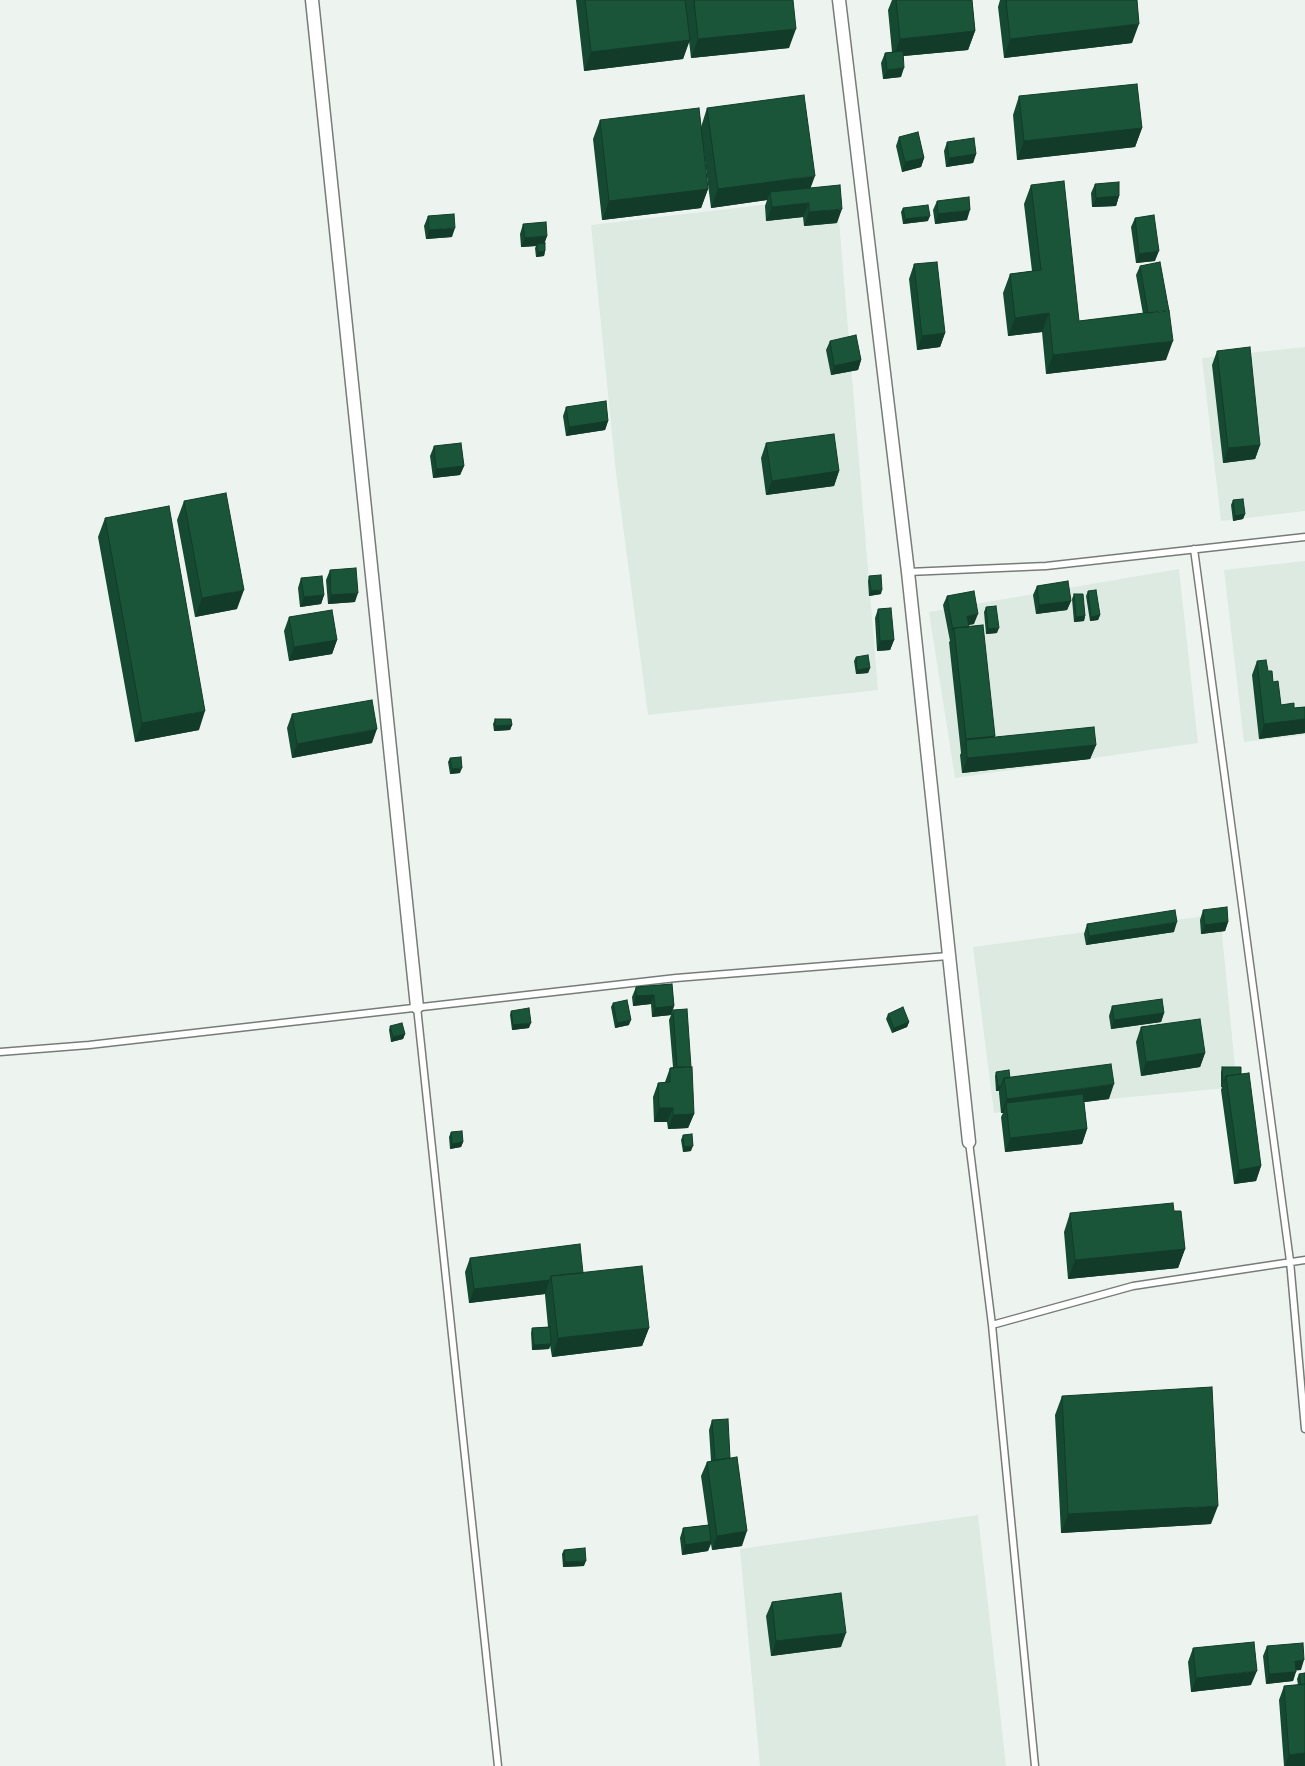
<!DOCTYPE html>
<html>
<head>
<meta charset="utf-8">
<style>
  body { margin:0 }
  canvas { display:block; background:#edf4f0 }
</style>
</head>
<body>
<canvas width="1305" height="1766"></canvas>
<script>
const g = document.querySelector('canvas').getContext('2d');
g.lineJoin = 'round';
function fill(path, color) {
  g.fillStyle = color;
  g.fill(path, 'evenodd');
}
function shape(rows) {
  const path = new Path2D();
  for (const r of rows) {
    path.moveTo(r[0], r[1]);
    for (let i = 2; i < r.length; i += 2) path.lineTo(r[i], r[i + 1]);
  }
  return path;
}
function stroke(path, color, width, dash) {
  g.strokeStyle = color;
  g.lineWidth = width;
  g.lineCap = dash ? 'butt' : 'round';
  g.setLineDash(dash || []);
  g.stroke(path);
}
fill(shape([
  [837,196,878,690,648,715,616,473,591,225],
  [1305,347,1305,511,1221,521,1202,358],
  [1305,561,1305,735,1244,742,1224,570],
  [1179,569,1198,743,955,778,929,612],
  [1220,914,1237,1087,1109,1099,994,1113,973,947],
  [978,1515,1006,1766,760,1766,740,1549]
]), '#dceae1');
const service = shape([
  [1194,549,1290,1261,1305,1429],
  [908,572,1046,566,1305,537],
  [417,1007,498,1766],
  [0,1052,89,1045,676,978,948,956],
  [969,1142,992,1325,1035,1766],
  [992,1325,1133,1286,1305,1260]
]);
const minor = shape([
  [312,0,417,1007],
  [839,0,908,572,969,1142]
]);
stroke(service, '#777c79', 9);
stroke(minor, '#777c79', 15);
stroke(service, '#fff', 6);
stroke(minor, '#fff', 12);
fill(shape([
  [576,0,793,0,789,48,691,58,689,41,683,59,584,71],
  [892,0,972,0,975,31,968,50,903,56,901,77,883,79,881,63,885,53,892,52,888,10],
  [1000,0,1137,0,1132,43,1004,58,998,7],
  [1019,96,1142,128,1135,147,1017,160,1013,115],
  [707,108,810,188,837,223,804,226,803,217,766,221,765,206,767,200,711,208,703,145,708,189,701,208,602,220,593,139,600,120,701,127],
  [899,137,924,158,921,167,902,172,896,146],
  [947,142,976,154,973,163,946,167,944,151],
  [1095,184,1119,196,1116,206,1092,207,1091,193],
  [1031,185,1079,321,1143,314,1136,275,1140,266,1166,360,1046,374,1042,332,1008,336,1003,293,1010,274,1032,271,1024,204],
  [937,201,967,220,935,224,933,210],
  [903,208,928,221,903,224,901,212],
  [428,216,452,237,426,239,424,226],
  [1135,218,1155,261,1136,263,1131,227],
  [523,224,547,236,544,243,545,251,544,256,536,257,535,248,536,246,521,247,520,234],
  [914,264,945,333,940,347,917,350,909,279],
  [830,341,861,360,858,370,831,375,826,350],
  [1217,351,1260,445,1255,459,1223,463,1212,365],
  [566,407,608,421,605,430,566,436,563,416],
  [766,443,839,471,834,486,766,495,761,458],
  [434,446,464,466,460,475,433,478,430,456],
  [1233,500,1245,514,1243,519,1233,521,1231,505],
  [184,501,237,609,195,617,177,520],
  [105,518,199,730,135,742,98,537],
  [330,570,355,602,328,604,326,580],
  [869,576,881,594,869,596,868,581],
  [301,578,324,595,321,604,300,607,298,588],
  [1037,586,1071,601,1067,610,1036,614,1033,595],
  [1088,591,1100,615,1098,620,1090,621,1086,596],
  [1074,594,1085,616,1084,621,1074,622,1072,599],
  [947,596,974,624,968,625,995,736,994,737,1096,745,1090,759,962,773,960,755,961,753,949,642,950,641,943,605],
  [986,607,997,633,986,634,984,612],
  [878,609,894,640,890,650,877,651,875,618],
  [289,617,337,640,332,654,289,661,284,631],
  [856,657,870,668,868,673,856,674,854,661],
  [1257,661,1268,671,1273,682,1281,705,1294,708,1305,707,1305,733,1259,739,1252,675],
  [292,714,372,743,292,758,287,728],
  [495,719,512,725,510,730,494,731,493,724],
  [450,758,460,773,450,774,448,762],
  [1203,910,1228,922,1225,931,1201,934,1200,920],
  [1087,924,1174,932,1086,945,1084,934],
  [672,984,674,1006,671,1015,652,1017,651,1004,633,1006,632,997,636,987],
  [613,1003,629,1025,615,1028,611,1007],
  [1112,1006,1164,1013,1161,1022,1111,1029,1109,1016],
  [673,1010,694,1114,688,1128,668,1129,667,1122,654,1122,653,1097,658,1083,665,1082,670,1068,673,1067,669,1020],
  [511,1011,529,1028,512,1030,510,1015],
  [888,1014,909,1022,907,1027,892,1033,886,1019],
  [390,1026,405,1034,403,1039,391,1042,389,1030],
  [1141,1027,1205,1053,1200,1067,1141,1076,1136,1042],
  [1222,1067,1241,1074,1261,1166,1256,1181,1234,1184,1221,1090,1222,1087,1221,1087,1221,1072],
  [996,1072,1010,1078,1109,1099,1084,1102,1087,1129,1082,1144,1005,1152,1001,1117,1003,1113,1001,1113,999,1093,999,1091,996,1091,995,1076],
  [451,1132,463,1142,461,1147,450,1149,449,1137],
  [683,1135,691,1151,683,1152,681,1140],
  [1174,1211,1185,1249,1178,1268,1068,1279,1064,1232,1070,1213],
  [470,1258,583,1273,649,1328,642,1346,552,1357,550,1345,549,1349,532,1350,531,1333,532,1328,548,1327,545,1295,545,1294,469,1303,465,1272],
  [1062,1396,1211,1524,1061,1533,1055,1415],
  [712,1420,730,1458,742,1546,712,1550,711,1544,708,1551,682,1555,680,1538,683,1528,708,1525,701,1476,707,1462,711,1461,709,1430],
  [564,1550,584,1566,563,1567,562,1554],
  [772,1602,841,1647,771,1656,766,1616],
  [1267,1646,1301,1670,1296,1670,1293,1681,1266,1684,1263,1656],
  [1193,1648,1251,1685,1191,1692,1188,1662],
  [1305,1673,1305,1766,1284,1766,1279,1700,1284,1686,1298,1685,1297,1679,1299,1674]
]), '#164932');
fill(shape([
  [1139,24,1132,43,1004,58,1010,39],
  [796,29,789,48,691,58,698,39],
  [975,31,968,50,893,57,900,39],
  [690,40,683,59,584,71,591,52],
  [904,68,901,77,883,79,887,70],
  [1142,128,1135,147,1017,160,1024,141],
  [976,154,973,163,946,167,949,158],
  [924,158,921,167,902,172,905,162],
  [815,176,808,195,770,192,767,200,711,208,718,189],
  [708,189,701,208,602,220,609,201],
  [1119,196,1116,206,1092,207,1096,198],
  [809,203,803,217,766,221,772,207],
  [842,209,837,223,804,226,809,212],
  [970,210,967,220,935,224,938,214],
  [930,216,928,221,903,224,905,219],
  [455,228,452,237,426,239,429,230],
  [547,236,544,245,537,244,536,246,521,247,525,238],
  [545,251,544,256,536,257,538,252],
  [1159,251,1155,261,1136,263,1139,254],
  [1049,313,1042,332,1008,336,1015,318],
  [945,333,940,347,917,350,922,336],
  [1173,341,1166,360,1046,374,1053,355],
  [861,360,858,370,831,375,834,366],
  [608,421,605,430,566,436,569,427],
  [1260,445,1255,459,1223,463,1228,448],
  [464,466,460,475,433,478,436,469],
  [839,471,834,486,766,495,772,481],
  [1245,514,1243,519,1233,521,1235,516],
  [244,590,237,609,195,617,202,598],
  [882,590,881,594,869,596,871,591],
  [358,593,355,602,328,604,331,595],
  [324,595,321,604,300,607,304,597],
  [1071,601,1067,610,1036,614,1039,605],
  [978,614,974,624,963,626,967,616],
  [1100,615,1098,620,1090,621,1091,617],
  [1085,616,1084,621,1074,622,1076,617],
  [999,628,997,633,986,634,988,629],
  [337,640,332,654,289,661,294,647],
  [894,640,890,650,877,651,880,641],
  [870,668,868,673,856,674,857,670],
  [205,711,199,730,135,742,142,723],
  [1305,719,1305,733,1259,739,1264,724],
  [512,725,510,730,494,731,495,726],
  [377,729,372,743,292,758,297,744],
  [995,736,990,750,966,740,961,753,966,739],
  [1096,745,1090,759,962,773,967,758],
  [462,768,460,773,450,774,452,769],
  [1177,922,1174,932,1086,945,1089,936],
  [1228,922,1225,931,1201,934,1205,925],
  [654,995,651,1004,633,1006,636,996],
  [674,1006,671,1015,652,1017,655,1008],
  [1164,1013,1161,1022,1111,1029,1114,1020],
  [631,1020,629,1025,615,1028,617,1023],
  [909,1022,907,1027,892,1033,894,1028],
  [531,1023,529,1028,512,1030,513,1025],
  [405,1034,403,1039,391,1042,393,1037],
  [1205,1053,1200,1067,1141,1076,1146,1062],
  [1114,1084,1109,1099,1007,1112,1006,1103,1003,1113,1001,1113,1007,1099],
  [998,1086,1001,1086,999,1091,996,1091],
  [659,1108,673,1108,667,1122,654,1122],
  [694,1114,688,1128,668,1129,673,1115],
  [1087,1129,1082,1144,1005,1152,1010,1138],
  [463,1142,461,1147,450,1149,452,1144],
  [693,1146,691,1151,683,1152,684,1147],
  [1261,1166,1256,1181,1234,1184,1239,1170],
  [1185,1249,1178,1268,1068,1279,1075,1260],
  [550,1280,545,1294,469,1303,474,1289],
  [649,1328,642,1346,552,1357,558,1338],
  [551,1344,549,1349,532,1350,534,1345],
  [1218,1506,1211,1524,1061,1533,1068,1514],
  [747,1531,742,1546,712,1550,717,1536],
  [711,1541,708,1551,682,1555,685,1545],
  [586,1561,584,1566,563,1567,565,1562],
  [846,1633,841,1647,771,1656,776,1641],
  [1304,1660,1301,1670,1292,1671,1295,1661],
  [1257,1671,1251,1685,1191,1692,1196,1678],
  [1296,1672,1293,1681,1266,1684,1269,1674],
  [1305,1753,1305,1766,1285,1766,1289,1755]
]), '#123c29');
const building = shape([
  [585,0,685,0,690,40,591,52,585,0],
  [694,0,793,0,796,29,698,39,694,0],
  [896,0,972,0,975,31,900,39,896,0],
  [1006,0,1137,0,1139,24,1010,39,1006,0],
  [903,51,904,68,887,70,885,53,903,51],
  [1137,84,1142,128,1024,141,1019,96,1137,84],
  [804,95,815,176,718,189,707,108,804,95],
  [699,108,708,189,609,201,600,120,699,108],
  [918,132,924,158,905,162,899,137,918,132],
  [974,138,976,154,949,158,947,142,974,138],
  [1064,181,1079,321,1169,310,1173,341,1053,355,1049,313,1015,318,1010,274,1041,270,1031,185,1064,181],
  [1119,182,1119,196,1096,198,1095,184,1119,182],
  [840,185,842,209,809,212,809,203,772,207,770,192,840,185],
  [969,197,970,210,938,214,937,201,969,197],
  [928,205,930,216,905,219,903,208,928,205],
  [454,214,455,228,429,230,428,216,454,214],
  [1154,215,1159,251,1139,254,1135,218,1154,215],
  [546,222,547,236,525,238,523,224,546,222],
  [545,243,545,251,538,252,537,244,545,243],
  [937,262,945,333,922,336,914,264,937,262],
  [1160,262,1169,311,1148,313,1140,266,1160,262],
  [856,335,861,360,834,366,830,341,856,335],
  [1250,347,1260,445,1228,448,1217,351,1250,347],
  [606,401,608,421,569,427,566,407,606,401],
  [834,434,839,471,772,481,766,443,834,434],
  [461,443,464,466,436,469,434,446,461,443],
  [226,493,244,590,202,598,184,501,226,493],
  [1243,499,1245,514,1235,516,1233,500,1243,499],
  [169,506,205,711,142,723,105,518,169,506],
  [356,568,358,593,331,595,330,570,356,568],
  [881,575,882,590,871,591,869,576,881,575],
  [322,576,324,595,304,597,301,578,322,576],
  [1068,581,1071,601,1039,605,1037,586,1068,581],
  [1096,590,1100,615,1091,617,1088,591,1096,590],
  [974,591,978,614,967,616,969,627,954,628,953,631,947,596,974,591],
  [1074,594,1083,594,1085,616,1076,617,1074,594],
  [996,606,999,628,988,629,986,607,996,606],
  [891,608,894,640,880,641,878,609,891,608],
  [332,610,337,640,294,647,289,617,332,610],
  [983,625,995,736,966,739,954,628,983,625],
  [868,655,870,668,857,670,856,657,868,655],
  [1266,660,1268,671,1272,671,1273,682,1278,681,1281,705,1294,703,1294,708,1305,707,1305,719,1264,724,1257,661,1266,660],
  [372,700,377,729,297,744,292,714,372,700],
  [495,719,511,719,512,725,495,726,495,719],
  [1094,727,1096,745,967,758,966,740,1094,727],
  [461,757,462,768,452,769,450,758,461,757],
  [1227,907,1228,922,1205,925,1203,910,1227,907],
  [1175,910,1177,922,1089,936,1087,924,1175,910],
  [672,984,674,1006,655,1008,654,995,636,996,636,987,672,984],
  [1162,999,1164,1013,1114,1020,1112,1006,1162,999],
  [627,1000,631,1020,617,1023,613,1003,627,1000],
  [903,1007,909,1022,894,1028,888,1014,903,1007],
  [529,1008,531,1023,513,1025,511,1011,529,1008],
  [687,1009,691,1067,677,1067,673,1010,687,1009],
  [1200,1019,1205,1053,1146,1062,1141,1027,1200,1019],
  [402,1023,405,1034,393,1037,390,1026,402,1023],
  [1111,1064,1114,1084,1007,1099,1004,1078,1111,1064],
  [692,1067,694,1114,673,1115,673,1108,659,1108,658,1083,670,1082,670,1068,692,1067],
  [1222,1067,1241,1067,1241,1074,1226,1076,1224,1082,1223,1082,1222,1067],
  [1009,1070,1010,1078,1004,1078,1001,1086,998,1086,996,1072,1009,1070],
  [1249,1073,1261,1166,1239,1170,1226,1076,1249,1073],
  [1083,1094,1087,1129,1010,1138,1006,1103,1083,1094],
  [462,1131,463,1142,452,1144,451,1132,462,1131],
  [692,1134,693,1146,684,1147,683,1135,692,1134],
  [1173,1203,1174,1211,1181,1211,1185,1249,1075,1260,1070,1213,1173,1203],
  [580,1244,583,1273,551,1276,550,1280,474,1289,470,1258,580,1244],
  [642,1266,649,1328,558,1338,551,1276,642,1266],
  [550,1327,551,1344,534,1345,532,1328,550,1327],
  [1212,1387,1218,1506,1068,1514,1062,1396,1212,1387],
  [728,1419,730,1458,715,1460,712,1420,728,1419],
  [737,1457,747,1531,717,1536,707,1462,737,1457],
  [709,1525,711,1541,685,1545,683,1528,709,1525],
  [585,1548,586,1561,565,1562,564,1550,585,1548],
  [841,1593,846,1633,776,1641,772,1602,841,1593],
  [1254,1642,1257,1671,1196,1678,1193,1648,1254,1642],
  [1303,1643,1304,1660,1295,1661,1296,1672,1269,1674,1267,1646,1303,1643],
  [1305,1673,1305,1684,1301,1685,1299,1674,1305,1673],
  [1305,1684,1305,1753,1289,1755,1284,1686,1305,1684]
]);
fill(building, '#1a553a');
stroke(building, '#123c29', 1);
</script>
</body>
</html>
